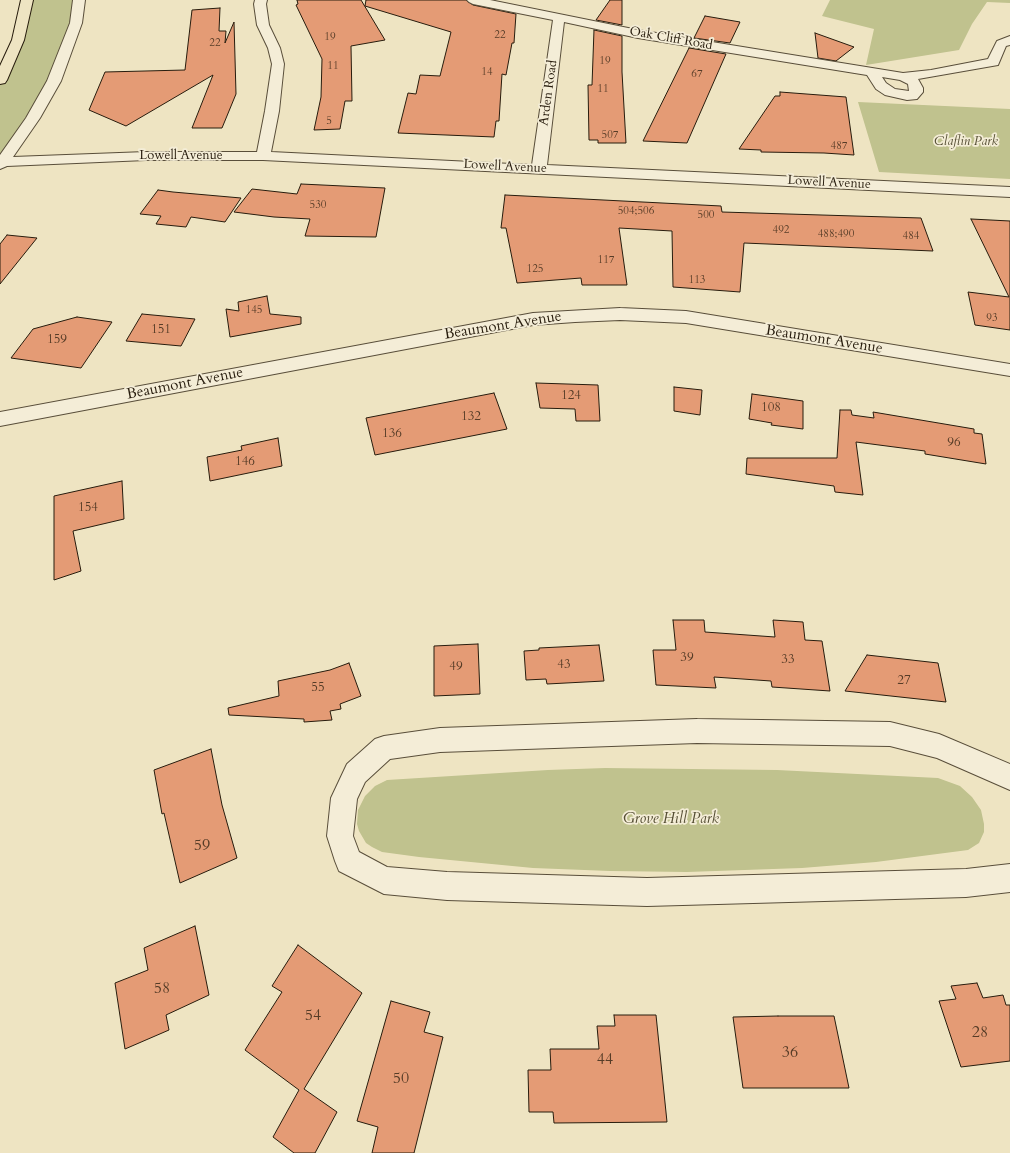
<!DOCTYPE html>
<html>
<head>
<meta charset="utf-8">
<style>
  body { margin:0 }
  canvas { display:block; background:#eee4c2 }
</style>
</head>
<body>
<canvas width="1010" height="1153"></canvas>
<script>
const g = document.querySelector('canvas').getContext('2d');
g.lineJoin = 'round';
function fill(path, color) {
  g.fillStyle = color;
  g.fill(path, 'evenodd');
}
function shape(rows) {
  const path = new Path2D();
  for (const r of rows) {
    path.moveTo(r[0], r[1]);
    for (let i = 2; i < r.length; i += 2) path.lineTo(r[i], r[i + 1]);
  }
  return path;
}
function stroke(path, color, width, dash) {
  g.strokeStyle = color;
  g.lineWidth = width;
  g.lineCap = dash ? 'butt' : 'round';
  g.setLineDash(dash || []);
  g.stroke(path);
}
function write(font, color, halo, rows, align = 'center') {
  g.font = font + ' Cardo,serif';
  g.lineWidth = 3.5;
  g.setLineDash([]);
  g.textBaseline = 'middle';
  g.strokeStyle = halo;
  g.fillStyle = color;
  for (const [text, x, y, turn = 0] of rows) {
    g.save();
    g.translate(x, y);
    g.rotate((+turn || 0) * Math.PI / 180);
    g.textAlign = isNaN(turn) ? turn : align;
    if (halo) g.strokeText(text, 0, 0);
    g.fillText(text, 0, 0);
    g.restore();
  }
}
fill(shape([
  [27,0,79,0,69,44,0,165,0,80],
  [830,0,1010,0,1010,3,987,2,972,24,959,50,866,65,874,29,822,16],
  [858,102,1010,109,1010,179,879,172],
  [605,768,777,770,938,778,960,786,972,797,981,810,984,824,984,832,979,843,968,850,876,862,802,868,687,872,610,871,533,868,419,857,382,852,372,847,366,843,359,831,357,824,358,810,365,796,375,786,387,780,548,770]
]), '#c0c28e');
const building = shape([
  [297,0,361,0,385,40,351,46,352,101,345,101,340,129,314,130,321,97,322,59,296,5,298,4,297,0],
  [366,0,466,0,473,5,516,14,514,43,512,43,506,75,502,74,499,121,496,121,494,137,398,133,408,93,416,94,420,75,440,76,451,32,365,6,366,0],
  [610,0,622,0,622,25,596,20,610,0],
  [220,8,219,31,226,31,225,43,234,22,236,94,222,128,192,128,213,75,126,126,89,110,105,72,185,70,192,10,220,8],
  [705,16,740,22,730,43,694,38,705,16],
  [594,30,622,36,622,72,626,143,598,143,598,140,589,140,588,85,592,85,594,30],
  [815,33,854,47,836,61,818,58,815,33],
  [689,48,726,54,687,143,643,141,689,48],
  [780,92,846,97,854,155,824,153,761,152,761,150,739,149,775,96,780,96,780,92],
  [301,184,385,188,376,237,305,236,310,219,274,217,234,212,252,189,297,194,301,184],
  [158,190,173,192,241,198,225,222,191,217,186,227,156,224,161,216,140,214,158,190],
  [505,195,721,206,722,212,921,218,933,251,744,243,740,292,673,287,672,231,619,228,627,285,582,285,581,278,517,283,506,228,501,228,505,195],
  [971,219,1010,221,1010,330,975,325,968,292,1009,297,971,219],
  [7,235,37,238,0,284,0,244,7,235],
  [267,296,270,314,301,317,301,324,230,337,226,309,239,311,238,302,267,296],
  [142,314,195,319,181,346,126,341,142,314],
  [77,317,112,322,81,368,11,358,33,329,77,317],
  [536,383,598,385,600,421,576,421,575,409,540,408,536,383],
  [674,387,702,390,700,415,674,411,674,387],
  [494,393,507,429,375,455,366,418,494,393],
  [752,394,803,401,803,429,771,425,772,423,749,419,752,394],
  [840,410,851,410,852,415,874,418,873,412,974,429,974,433,982,434,986,464,925,454,925,451,856,442,863,495,835,492,834,486,746,474,747,458,837,458,840,410],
  [278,438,282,466,210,481,207,457,242,450,241,446,278,438],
  [122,481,124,519,73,531,81,571,54,580,54,496,122,481],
  [673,620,704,620,705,632,775,637,773,620,803,622,805,640,822,641,830,691,772,687,771,681,714,677,716,688,656,685,653,650,676,650,673,620],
  [478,644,480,694,434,696,434,646,478,644],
  [599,645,604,681,547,684,546,679,526,680,524,651,539,650,539,648,599,645],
  [867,655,938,663,946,702,845,691,867,655],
  [349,663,361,696,340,704,341,709,330,711,332,720,304,722,304,719,229,715,228,708,279,696,278,681,330,670,349,663],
  [211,749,222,805,237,858,180,883,164,813,162,814,154,770,211,749],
  [195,926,209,995,166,1015,169,1030,125,1049,115,983,148,970,144,948,195,926],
  [298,945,362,993,304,1089,337,1112,315,1153,294,1153,273,1137,299,1090,245,1050,282,992,272,986,298,945],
  [977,983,983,998,1003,995,1006,1005,1010,1005,1010,1061,961,1067,939,1001,956,999,951,986,977,983],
  [391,1001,430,1012,424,1032,443,1037,414,1153,372,1153,378,1127,357,1121,391,1001],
  [614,1015,656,1015,667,1122,554,1123,553,1112,529,1112,528,1070,551,1070,550,1049,599,1049,597,1026,615,1026,614,1015],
  [778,1016,834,1016,849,1088,743,1088,733,1017,778,1016]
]);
fill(building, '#e49b75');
stroke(building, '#271c0d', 1);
const minor = shape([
  [73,0,85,0,82,23,61,81,40,118,13,157,146,152,257,152,265,111,272,64,268,48,257,25,254,4,255,0,267,0,266,4,269,25,280,48,284,64,279,111,271,152,532,165,553,20,473,4,469,2,467,0,490,0,638,30,903,73,931,70,988,59,997,41,1010,36,1010,45,1006,46,998,65,918,79,923,88,923,92,917,99,907,100,885,95,876,89,867,75,638,38,564,22,547,165,1010,187,1010,197,263,160,146,160,7,166,0,169,0,155,26,118,47,81,70,23,73,0],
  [882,77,900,80,908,84,909,91,895,89,886,83,882,77],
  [620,308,686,311,1010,364,1010,376,686,323,620,320,575,322,533,325,0,426,0,412,533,313,620,308],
  [697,719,890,722,939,734,1010,764,1010,790,937,758,890,746,697,743,440,752,390,759,365,782,357,799,353,836,359,852,387,867,447,872,647,878,966,869,1010,864,1010,892,966,897,647,906,447,900,384,894,339,871,335,861,327,836,331,798,347,764,375,739,384,736,440,728,697,719]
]);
const major = shape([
  [21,0,33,0,24,40,7,80,5,83,0,84,0,66,12,40,21,0]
]);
stroke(minor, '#594e3a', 2);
stroke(major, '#271c0d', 2);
fill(minor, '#f4edd7');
fill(major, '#eee4c2');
write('11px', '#563c27', null, [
  ["22",500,35],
  ["19",330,37],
  ["22",215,43],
  ["19",605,61],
  ["11",333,66],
  ["14",487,72],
  ["67",697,74],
  ["11",603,89],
  ["5",329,121],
  ["507",610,135],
  ["487",839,146],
  ["530",318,205],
  ["504;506",636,211],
  ["500",706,215],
  ["492",781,230],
  ["488;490",836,234],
  ["484",911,236],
  ["117",606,260],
  ["125",535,269],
  ["113",697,280],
  ["145",254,310],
  ["93",992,318]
]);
write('13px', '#271c0d', '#f4edd7', [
  ["Oak Cliff Road",671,39,10],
  ["Arden Road",549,93,-82],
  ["Lowell Avenue",181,156],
  ["Lowell Avenue",505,167,3],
  ["Lowell Avenue",829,183,3]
]);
write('italic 13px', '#554e34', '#f4edd7', [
  ["Claflin Park",966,142]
]);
write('13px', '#563c27', null, [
  ["151",161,330],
  ["159",57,340],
  ["124",571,396],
  ["108",771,408],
  ["132",471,417],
  ["136",392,434],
  ["96",954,443],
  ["146",245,462],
  ["154",88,508],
  ["39",687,658],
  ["33",788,660],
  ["43",564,665],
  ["49",456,667],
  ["27",904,681],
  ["55",318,688]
]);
write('15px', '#271c0d', '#f4edd7', [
  ["Beaumont Avenue",503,326,-9],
  ["Beaumont Avenue",824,340,9],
  ["Beaumont Avenue",185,384,-11]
]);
write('italic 15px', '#554e34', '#f4edd7', [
  ["Grove Hill Park",671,820]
]);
write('16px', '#563c27', null, [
  ["59",202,846],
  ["58",162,989],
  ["54",313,1016],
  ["28",980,1033],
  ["36",790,1053],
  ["44",605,1060],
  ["50",401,1079]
]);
</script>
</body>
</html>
